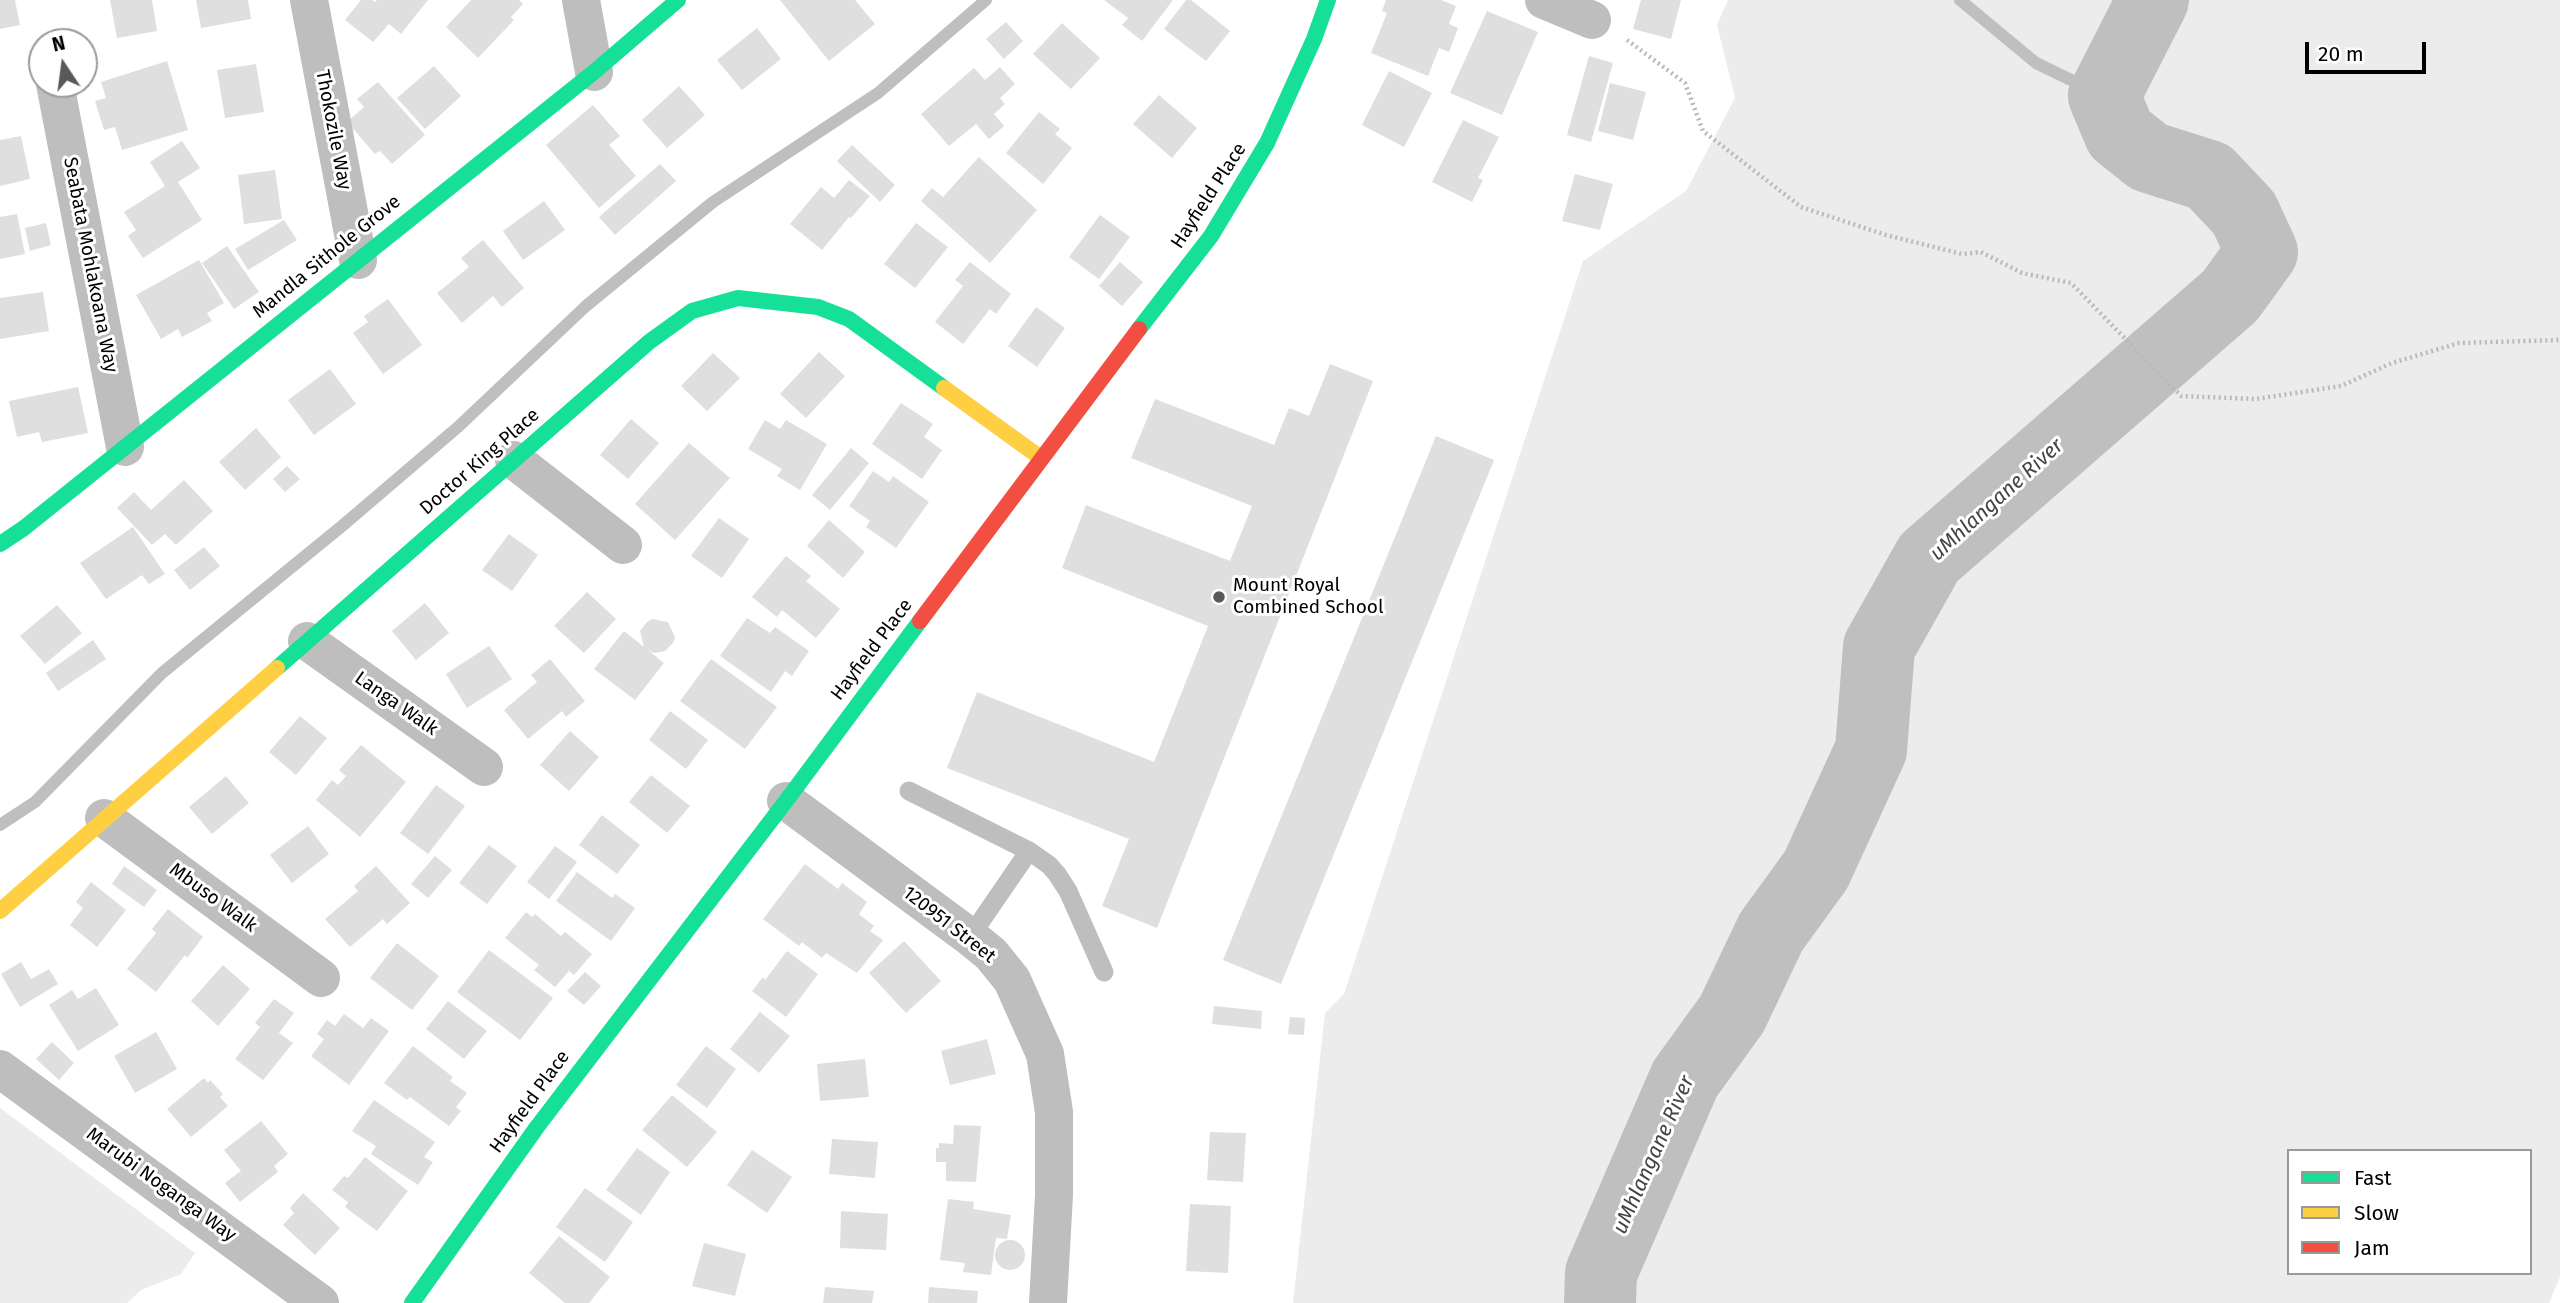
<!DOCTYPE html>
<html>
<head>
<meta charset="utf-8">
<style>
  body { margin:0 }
  #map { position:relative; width:2560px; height:1303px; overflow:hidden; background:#fff; font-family:"Fira Sans",sans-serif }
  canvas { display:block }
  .legend { position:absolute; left:2287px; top:1149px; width:245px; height:126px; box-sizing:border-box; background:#fff; border:2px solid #999; margin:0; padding:9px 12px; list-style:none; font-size:21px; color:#000 }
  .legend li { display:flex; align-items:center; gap:14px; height:35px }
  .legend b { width:35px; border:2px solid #999 }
  .north { position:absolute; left:28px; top:28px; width:70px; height:70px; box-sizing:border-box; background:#fff; border:2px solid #999; border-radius:50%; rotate:347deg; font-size:19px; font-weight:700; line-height:28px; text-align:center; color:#000 }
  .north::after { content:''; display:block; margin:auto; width:24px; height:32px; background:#595959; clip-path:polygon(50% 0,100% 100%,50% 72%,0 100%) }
  .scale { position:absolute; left:2305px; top:42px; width:121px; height:32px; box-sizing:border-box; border:4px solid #000; border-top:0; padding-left:9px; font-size:21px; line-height:24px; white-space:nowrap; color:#000; -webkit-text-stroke:5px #fff; paint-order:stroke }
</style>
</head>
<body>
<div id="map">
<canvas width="2560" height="1303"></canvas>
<ul class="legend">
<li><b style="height:9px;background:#16e098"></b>Fast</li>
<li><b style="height:9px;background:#ffcf43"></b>Slow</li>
<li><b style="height:9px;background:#f24e42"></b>Jam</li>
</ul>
<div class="north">N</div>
<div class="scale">20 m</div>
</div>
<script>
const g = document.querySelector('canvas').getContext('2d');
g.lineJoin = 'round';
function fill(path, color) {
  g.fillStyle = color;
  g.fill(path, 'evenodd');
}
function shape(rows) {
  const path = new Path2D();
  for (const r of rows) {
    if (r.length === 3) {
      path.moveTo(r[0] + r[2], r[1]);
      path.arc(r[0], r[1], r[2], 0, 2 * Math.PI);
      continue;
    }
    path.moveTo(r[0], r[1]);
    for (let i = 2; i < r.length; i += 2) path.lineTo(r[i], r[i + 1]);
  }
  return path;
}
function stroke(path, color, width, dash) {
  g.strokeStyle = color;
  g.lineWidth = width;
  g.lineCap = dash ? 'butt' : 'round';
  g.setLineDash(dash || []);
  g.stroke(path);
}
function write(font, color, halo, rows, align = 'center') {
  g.font = font + ' "Fira Sans",sans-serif';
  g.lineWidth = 6;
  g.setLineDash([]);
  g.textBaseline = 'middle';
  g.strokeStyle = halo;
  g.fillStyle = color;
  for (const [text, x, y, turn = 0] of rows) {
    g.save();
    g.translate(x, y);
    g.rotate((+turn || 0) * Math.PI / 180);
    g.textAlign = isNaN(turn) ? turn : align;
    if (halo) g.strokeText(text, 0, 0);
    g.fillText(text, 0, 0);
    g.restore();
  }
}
fill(shape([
  [1728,0,2560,0,2560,1277,2549,1303,1293,1303,1325,1013,1344,994,1583,261,1686,191,1735,98,1717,25],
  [2289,1151,2530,1151,2530,1273,2289,1273],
  [0,1108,195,1253,181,1274,141,1290,127,1303,0,1303]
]), '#ececec');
stroke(shape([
  [1960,0,2036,63,2104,96],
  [0,825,35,802,162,673,342,526,458,427,586,306,713,202,878,93,986,0]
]), '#bfbfbf', 12);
stroke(shape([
  [1600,1303,1601,1273,1685,1079,1732,1014,1771,932,1816,870,1871,750,1879,647,1929,558,2230,296,2262,252,2244,213,2209,176,2149,157,2120,134,2104,96,2153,0]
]), '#bfbfbf', 72);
fill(shape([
  [0,0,15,0,20,25,0,29],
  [110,0,152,0,157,31,117,38],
  [196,0,248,0,251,19,201,28],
  [361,0,372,0,375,2,377,0,428,0,401,34,389,24,373,42,345,20],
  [471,0,519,0,523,4,511,17,514,20,478,58,446,27],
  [780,0,855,0,875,24,829,61],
  [1104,0,1173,0,1142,41,1122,25,1128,18],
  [1186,0,1191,0,1230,31,1206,61,1164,29],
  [1386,0,1441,0,1456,6,1449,24,1458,28,1449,52,1439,48,1428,76,1371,53,1387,13,1382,11],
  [1641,0,1681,0,1671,39,1633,29],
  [1487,11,1538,32,1502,115,1450,93],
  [1006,22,1023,41,1004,59,986,39],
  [1062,23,1100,58,1071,89,1033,54],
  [757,28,781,59,742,90,717,60],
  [1589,56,1613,63,1591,142,1567,135],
  [167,61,188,130,122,150,115,127,104,130,95,101,106,98,101,82],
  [256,64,264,112,225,118,217,70],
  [434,66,461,96,425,129,397,98],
  [1000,67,1015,84,1000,98,1005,104,994,114,1004,126,989,139,976,124,949,146,921,114,974,68,985,80],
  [1389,71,1432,93,1404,147,1362,125],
  [378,82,425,135,392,164,380,151,375,154,347,122,364,107,357,99],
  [1610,83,1646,92,1633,140,1598,131],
  [679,86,705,115,667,148,642,120],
  [1159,95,1197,128,1172,158,1133,124],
  [593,105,620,136,609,145,636,176,599,208,546,145],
  [1039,112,1060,129,1055,134,1072,148,1043,184,1006,153],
  [1463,120,1499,137,1478,178,1483,180,1472,202,1432,182],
  [21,136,30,179,0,186,0,140],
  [182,141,200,168,178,182,202,220,143,258,128,236,136,230,124,212,165,186,150,162],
  [852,145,895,185,880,202,837,161],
  [979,157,1037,210,990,263,921,201,932,188,943,197],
  [660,164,676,181,615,235,599,217],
  [275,170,282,219,244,224,238,175],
  [1575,174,1613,184,1600,230,1562,221],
  [849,180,870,196,851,218,849,217,822,250,790,224,821,187,834,198],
  [544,201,565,230,523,260,503,231],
  [17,214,25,254,0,259,0,217],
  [1100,215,1130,237,1099,279,1069,257],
  [284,220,297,240,248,270,235,249],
  [46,223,51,245,30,251,25,228],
  [916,223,948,247,915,288,884,264],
  [483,240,524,288,502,307,493,296,462,323,437,293,469,267,461,258],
  [227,246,259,292,234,309,202,263],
  [199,260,224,303,207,313,212,321,182,337,178,329,161,339,136,295],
  [970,262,1011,294,996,314,990,309,963,344,935,322,963,286,955,280],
  [1120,262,1143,282,1122,306,1099,286],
  [43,292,49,331,0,339,0,298],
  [388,299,422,345,383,374,353,333,368,322,364,316],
  [1036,307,1065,328,1037,367,1008,346],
  [819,352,845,376,806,418,780,394],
  [713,353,740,378,707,411,681,386],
  [1330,364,1373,381,1157,928,1102,906,1129,839,947,768,977,692,1154,762,1208,626,1062,568,1086,505,1230,561,1252,506,1131,458,1155,399,1274,445,1289,408,1309,416],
  [330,369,356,404,314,435,288,400],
  [78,387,88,433,42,442,39,432,17,437,9,401],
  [901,403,933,424,924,437,942,450,922,479,872,444],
  [631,419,659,443,628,479,600,455],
  [765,420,780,429,786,420,827,444,800,490,777,476,782,469,748,449],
  [256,428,281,457,245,490,219,462],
  [1436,436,1494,460,1281,984,1223,960],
  [689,443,730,478,675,540,635,504],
  [851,448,869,463,830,510,812,495],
  [287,466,300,479,285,492,273,479],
  [873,471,889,482,893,476,929,502,896,548,866,527,870,521,849,506],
  [184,480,213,511,176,545,165,534,152,545,117,508,134,492,151,510],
  [719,518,749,539,722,578,691,556],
  [829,520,865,552,843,578,807,546],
  [133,527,165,574,149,584,142,575,106,599,80,563],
  [509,534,538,555,512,591,482,570],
  [204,547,220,566,190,590,174,570],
  [786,556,811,576,806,581,840,609,816,638,782,610,777,617,752,597],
  [587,592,616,619,584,653,554,626],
  [425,603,449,633,416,660,392,631],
  [57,605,82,633,45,664,20,636],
  [747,618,770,633,775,627,809,651,792,676,785,671,771,692,720,656],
  [652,619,668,622,675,637,673,643,665,651,654,653,648,650,664,663,635,700,594,669,624,631,644,647,640,631,647,622],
  [93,640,106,659,58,691,46,673],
  [489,646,512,679,467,708,446,674],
  [550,659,585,701,566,717,562,711,528,739,504,710,537,682,531,675],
  [711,659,777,707,745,749,680,701],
  [670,711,708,740,686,769,649,740],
  [300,716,327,738,296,775,269,752],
  [570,731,599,757,569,791,540,765],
  [361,745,406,782,360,837,316,800,332,780,338,785,346,776,339,770],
  [651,775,690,806,667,833,629,802],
  [226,776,249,803,212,834,189,807],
  [436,785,465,806,428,854,400,833],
  [602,815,640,845,617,874,579,845],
  [308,826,329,854,292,883,270,855],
  [489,845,517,866,487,904,459,883],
  [555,846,577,862,549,899,527,882],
  [435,856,452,870,428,898,411,884],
  [805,864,838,889,842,883,867,902,859,914,874,926,870,931,883,940,857,973,826,953,822,958,802,942,799,946,763,919],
  [124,866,157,890,144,907,112,884],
  [376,866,410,903,387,924,383,919,350,947,325,919,358,891,354,886],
  [577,872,612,898,615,894,635,908,611,941,556,901],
  [91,882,126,910,97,947,70,925,83,908,76,902],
  [168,909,203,937,187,958,185,955,156,992,127,969,156,933,152,929],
  [526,912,532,917,535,914,561,936,565,932,592,954,574,975,569,971,555,987,534,970,539,965,505,938],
  [904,941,941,981,906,1013,869,973],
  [397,943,439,976,412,1010,370,978],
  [489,950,553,998,520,1040,457,992],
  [787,951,818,974,786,1017,752,991,763,977,765,980],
  [21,962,31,979,49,969,58,984,20,1007,1,974],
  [223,965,250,989,218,1026,191,1001],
  [585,972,601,986,584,1005,567,991],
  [96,988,119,1025,78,1051,49,1005,72,990,78,999],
  [274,999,294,1013,279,1033,293,1043,263,1080,235,1059,260,1027,255,1023],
  [448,1001,487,1031,464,1059,426,1029],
  [1214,1006,1262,1011,1261,1029,1212,1024],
  [760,1012,790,1036,759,1073,730,1049],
  [344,1014,363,1028,371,1018,389,1031,349,1085,311,1056,324,1039,317,1034,327,1020,335,1026],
  [1290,1017,1305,1018,1304,1035,1288,1034],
  [156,1032,177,1069,135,1093,114,1056],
  [987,1039,996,1074,950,1085,941,1051],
  [52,1042,74,1063,59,1080,36,1059],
  [413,1046,453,1077,450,1081,467,1093,456,1107,461,1111,449,1126,410,1097,407,1100,384,1083],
  [706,1046,736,1069,707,1108,676,1085],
  [865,1059,869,1097,820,1101,817,1064],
  [204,1078,208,1083,210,1080,223,1094,220,1097,228,1106,191,1137,167,1109],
  [672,1095,717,1132,687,1167,642,1130],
  [374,1100,435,1142,424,1157,433,1162,418,1185,371,1154,376,1146,352,1131],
  [261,1121,288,1154,274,1166,278,1172,240,1202,225,1183,241,1171,224,1150],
  [954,1125,981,1126,976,1182,946,1181,946,1162,936,1162,936,1148,939,1148,939,1143,953,1144],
  [1210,1132,1246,1133,1243,1182,1207,1180],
  [832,1139,878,1142,875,1178,829,1174],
  [637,1148,670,1172,641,1215,606,1190],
  [752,1150,792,1177,767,1213,727,1185],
  [365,1157,408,1191,377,1231,345,1207,348,1202,332,1190,344,1176,348,1178],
  [585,1188,633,1222,605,1262,556,1227],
  [303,1193,340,1228,315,1255,283,1225,294,1213,290,1208],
  [948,1199,974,1202,973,1209,1011,1215,1007,1239,996,1238,991,1275,963,1272,965,1263,940,1260],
  [1190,1204,1231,1206,1228,1273,1186,1271],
  [841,1211,888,1214,886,1250,840,1248],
  [559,1236,610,1277,589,1303,565,1303,529,1273],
  [1010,1255,15],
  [704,1243,746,1254,735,1296,692,1286],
  [825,1287,874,1291,872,1303,823,1303],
  [929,1287,978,1291,977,1303,928,1303]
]), '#dfdfdf');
stroke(shape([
  [1627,40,1685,83,1703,131,1801,207,1886,235,1962,254,1981,252,2022,273,2071,283,2181,396,2256,399,2341,386,2392,363,2459,343,2560,340]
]), '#b9b9b9', 4.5, [2, 3.5]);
stroke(shape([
  [909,791,1029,851,1049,865,1057,874,1068,891,1104,972],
  [970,937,1029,851]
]), '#bebebe', 19);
stroke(shape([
  [309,0,358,260],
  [581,0,594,72],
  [1544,0,1592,20],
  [55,84,125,447],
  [514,460,623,545],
  [307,641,484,767],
  [786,801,970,937,991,954,1012,980,1045,1054,1054,1112,1054,1195,1048,1303],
  [104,818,321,978],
  [0,1069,320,1303]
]), '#bebebe', 38);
stroke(shape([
  [1139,329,1211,236,1267,143,1314,39,1328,0],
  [0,544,24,528,594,72,678,0],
  [277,668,649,342,692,311,738,298,818,307,849,319,944,388],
  [412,1303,537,1127,786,801,920,621]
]), '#16e098', 16);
stroke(shape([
  [944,388,1041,458],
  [0,911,277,668]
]), '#ffcf43', 16);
stroke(shape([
  [920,621,1139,329]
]), '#f24e42', 16);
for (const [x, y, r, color] of [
  [1219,597,7,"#595959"]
]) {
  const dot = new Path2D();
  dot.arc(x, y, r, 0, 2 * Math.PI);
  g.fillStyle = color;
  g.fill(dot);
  stroke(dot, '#fff', 2.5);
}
write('19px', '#000', '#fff', [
  ["Thokozile Way",333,130,79],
  ["Hayfield Place",1209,196,-57],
  ["Mandla Sithole Grove",327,257,-39],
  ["Seabata Mohlakoana Way",90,265,79],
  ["Doctor King Place",480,462,-41],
  ["Hayfield Place",872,650,-53],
  ["Langa Walk",396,704,35],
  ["Mbuso Walk",213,898,36],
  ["120951 Street",949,925,38],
  ["Hayfield Place",530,1102,-54],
  ["Marubi Noganga Way",161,1185,36]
]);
write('19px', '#000', '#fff', [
  ["Mount Royal",1233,586],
  ["Combined School",1233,608]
], 'left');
write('italic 21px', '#444', '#fff', [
  ["uMhlangane River",1997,500,-42],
  ["uMhlangane River",1654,1155,-66]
]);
</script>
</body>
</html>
